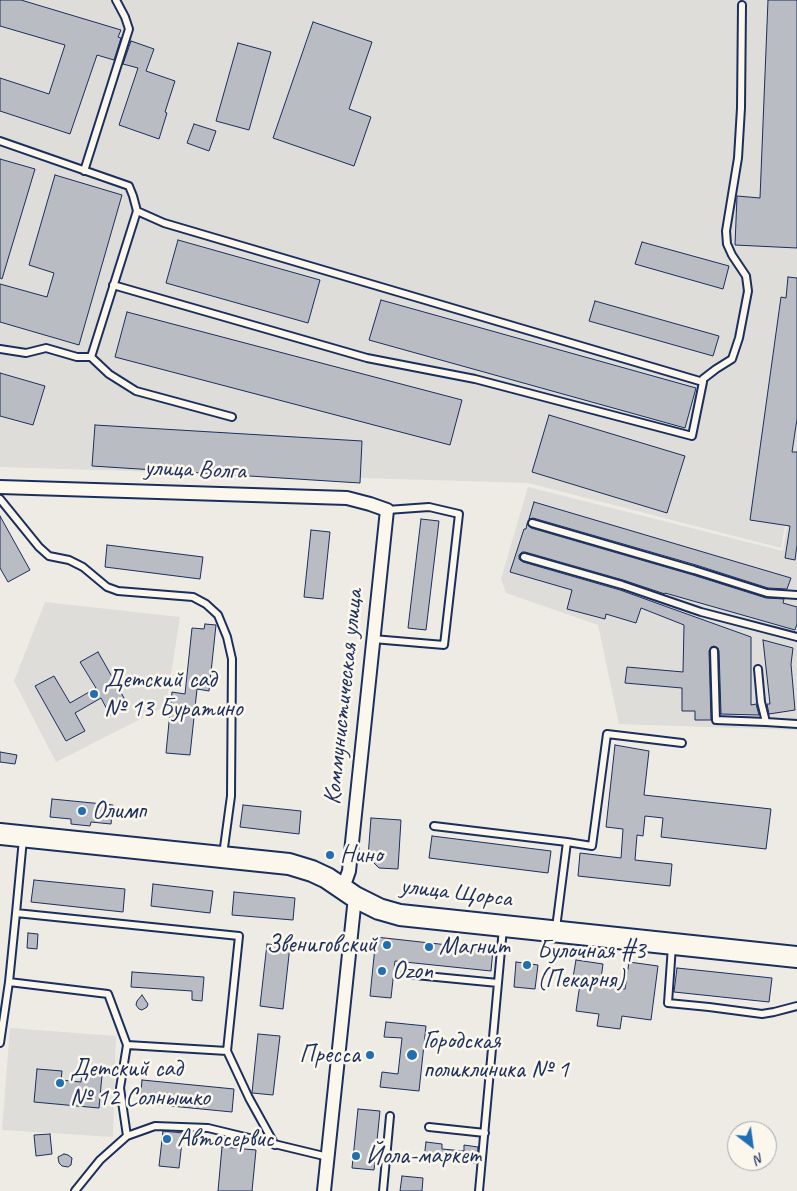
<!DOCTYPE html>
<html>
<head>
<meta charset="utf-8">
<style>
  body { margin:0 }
  #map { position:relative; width:797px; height:1191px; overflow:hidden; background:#eeebe4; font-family:Caveat,sans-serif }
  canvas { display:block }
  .north { position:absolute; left:727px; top:1121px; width:50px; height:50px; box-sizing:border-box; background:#fbf7ec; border:1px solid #a1a7b3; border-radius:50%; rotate:150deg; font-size:14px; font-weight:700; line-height:20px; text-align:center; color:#1b2f5e }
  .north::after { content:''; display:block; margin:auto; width:18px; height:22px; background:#1f6fb2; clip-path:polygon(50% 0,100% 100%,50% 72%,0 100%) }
</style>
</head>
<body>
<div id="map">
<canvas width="797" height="1191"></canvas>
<div class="north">N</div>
</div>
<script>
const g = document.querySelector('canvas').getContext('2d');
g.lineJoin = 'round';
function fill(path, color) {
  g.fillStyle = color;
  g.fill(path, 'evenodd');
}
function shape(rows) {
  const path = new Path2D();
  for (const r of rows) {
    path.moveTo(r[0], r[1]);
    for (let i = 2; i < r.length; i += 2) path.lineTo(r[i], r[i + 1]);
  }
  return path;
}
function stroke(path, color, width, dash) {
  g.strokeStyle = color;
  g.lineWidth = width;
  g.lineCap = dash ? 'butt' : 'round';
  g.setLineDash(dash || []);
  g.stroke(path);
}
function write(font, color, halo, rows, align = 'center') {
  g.font = font + ' Caveat,sans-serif';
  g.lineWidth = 5;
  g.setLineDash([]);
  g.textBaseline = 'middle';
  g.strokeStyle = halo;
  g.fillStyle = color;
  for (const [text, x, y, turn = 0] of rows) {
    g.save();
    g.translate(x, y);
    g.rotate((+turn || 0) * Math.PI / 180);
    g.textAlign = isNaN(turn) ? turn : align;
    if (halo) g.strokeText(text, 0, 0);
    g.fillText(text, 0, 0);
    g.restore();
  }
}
fill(shape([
  [0,0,797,0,797,456,781,548,528,483,0,467],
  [797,464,797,730,619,724,598,625,506,593,501,579,528,487,783,551],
  [45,602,180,617,166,706,56,762,14,681],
  [10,1028,116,1036,113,1137,2,1130]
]), '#deddda');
const building = shape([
  [0,0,21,0,121,30,118,37,121,38,114,60,97,55,70,134,0,111,0,78,49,94,65,45,0,26,0,0],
  [768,0,797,0,797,248,735,245,737,196,760,198,768,0],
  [313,22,372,42,349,109,371,117,354,166,273,138,313,22],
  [131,41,154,49,146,71,175,81,165,112,167,113,159,139,119,125,138,68,123,64,131,41],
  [238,43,271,52,249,130,216,121,238,43],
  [194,124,216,131,209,151,187,143,194,124],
  [0,159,35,169,2,279,0,278,0,159],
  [55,175,122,195,79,345,0,322,0,284,47,297,54,273,29,265,55,175],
  [178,240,320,280,308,323,166,283,178,240],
  [642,242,729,266,723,289,635,264,642,242],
  [788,277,797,278,797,419,792,452,797,452,797,545,795,560,785,558,790,526,750,520,781,297,786,298,788,277],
  [381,300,696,388,685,428,369,340,381,300],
  [595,301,719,336,713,356,589,321,595,301],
  [127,312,462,400,450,445,115,357,127,312],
  [0,373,45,386,33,425,0,416,0,373],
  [549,415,685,456,667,513,532,472,549,415],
  [95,425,362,441,360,483,92,466,95,425],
  [534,502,791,578,787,589,768,588,696,565,533,518,529,519,534,502],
  [0,516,30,570,8,582,0,568,0,516],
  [421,519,439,521,426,630,408,628,421,519],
  [527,524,531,528,693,575,766,598,784,599,783,603,797,607,797,624,795,630,665,593,665,594,623,580,525,552,522,552,519,555,519,559,523,562,620,590,751,637,751,705,756,704,759,715,721,714,719,651,718,648,714,646,711,647,709,651,711,720,695,720,695,711,682,711,682,688,625,683,627,667,683,672,684,625,641,608,636,623,606,614,605,619,567,609,572,590,510,572,524,529,526,529,527,524],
  [311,530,330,532,323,599,304,597,311,530],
  [107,545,203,557,200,579,105,567,107,545],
  [205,624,216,625,209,691,197,689,190,755,166,753,172,692,185,694,192,628,204,629,205,624],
  [763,640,793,648,791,664,795,710,769,714,767,704,770,704,763,640],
  [98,652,128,705,110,715,101,698,75,713,85,731,66,741,35,686,54,676,70,703,96,688,80,662,98,652],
  [615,745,649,751,644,795,771,809,766,849,661,837,663,818,645,816,643,836,637,835,635,860,672,864,670,886,578,876,580,853,621,858,623,829,606,827,615,745],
  [0,752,17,755,15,764,0,762,0,752],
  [52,799,113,805,111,824,91,822,90,826,71,824,71,819,50,817,52,799],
  [243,805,301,811,299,834,240,827,243,805],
  [371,818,401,820,398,869,379,868,368,857,371,818],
  [432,836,551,851,548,873,429,858,432,836],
  [34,880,125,889,123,912,31,902,34,880],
  [153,884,213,891,210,913,151,906,153,884],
  [234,892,295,898,293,920,232,915,234,892],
  [28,933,38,934,37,949,27,948,28,933],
  [376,937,493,950,491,971,395,961,391,998,370,996,376,937],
  [267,944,290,946,283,1009,260,1006,267,944],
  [576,960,603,964,600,986,625,989,629,962,658,966,651,1020,622,1016,620,1029,597,1026,599,1014,576,1011,580,984,572,983,576,960],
  [516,962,538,965,535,989,514,987,516,962],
  [677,968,772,978,769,1002,674,992,677,968],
  [132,972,204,977,202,1001,192,1000,192,991,131,987,132,972],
  [142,995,148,1004,147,1007,142,1010,139,1009,136,1005,137,1001,142,995],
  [386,1022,426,1026,419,1091,380,1087,382,1072,398,1074,402,1038,384,1037,386,1022],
  [258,1034,280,1036,273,1095,252,1093,258,1034],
  [37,1069,62,1071,61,1080,81,1082,82,1073,102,1075,99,1108,34,1102,37,1069],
  [142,1080,234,1089,232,1112,140,1103,142,1080],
  [358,1109,380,1111,374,1170,352,1168,358,1109],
  [163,1131,183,1133,179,1168,159,1166,163,1131],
  [50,1134,52,1154,36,1156,34,1135,50,1134],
  [426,1142,442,1144,442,1149,464,1151,464,1145,478,1147,477,1163,424,1158,426,1142],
  [222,1147,256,1150,252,1191,218,1191,222,1147],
  [64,1154,68,1155,72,1158,71,1165,68,1167,62,1166,59,1163,58,1157,64,1154],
  [402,1176,423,1178,422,1191,400,1191,402,1176]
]);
fill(building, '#b9bcc3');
stroke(building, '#1b2f5e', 1);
const service = shape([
  [0,141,129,186,133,196,137,211,164,223,703,382,703,379,716,369,732,359,739,338,748,291,746,276,732,255,727,244,726,231,738,158,741,108,742,5],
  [84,171,129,29,125,17,116,0],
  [113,285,367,358,475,379,692,436,703,382],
  [0,349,26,353,46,348,77,357,91,357,137,211],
  [91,357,109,374,136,391,232,417],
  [0,499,39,547,49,556,69,560,83,567,107,587,118,591,193,597,206,604,218,615,227,637,232,659,231,796,223,855],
  [532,523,694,570,767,593,797,595],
  [524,557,622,585,701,612,797,637],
  [373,639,444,645,459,514,429,507,387,510],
  [714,651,716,720,766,722],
  [758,669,761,702,766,722,797,724],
  [434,826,567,842],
  [16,913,23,839],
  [556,928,567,842,592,846,607,734,682,743],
  [672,946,668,1003,709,1007,762,1014,774,1012,797,1006],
  [405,974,498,983],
  [9,982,16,913,239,936,227,1051],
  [0,1043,9,982,108,994,127,1045],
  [429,1127,485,1133],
  [127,1136,120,1088,127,1045,227,1051,249,1098,275,1145],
  [75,1191,100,1160,127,1136,155,1126,208,1128,328,1157],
  [383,1191,390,1116],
  [479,1191,503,928]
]);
const minor = shape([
  [0,487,347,498,370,504,387,510,349,871,343,888],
  [324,1191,355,897]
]);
const primary = shape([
  [0,834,289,864,312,871,327,878,355,897,379,909,400,915,797,957]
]);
stroke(service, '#1b2f5e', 10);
stroke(minor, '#1b2f5e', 16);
stroke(primary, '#1b2f5e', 24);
stroke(service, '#fbf7ec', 6);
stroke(minor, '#fbf7ec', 12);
stroke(primary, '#fbf7ec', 20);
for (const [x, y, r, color] of [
  [94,694,5,"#1f6fb2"],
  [82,811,5,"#1f6fb2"],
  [330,855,5,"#1f6fb2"],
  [387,945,5,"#1f6fb2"],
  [429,947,5,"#1f6fb2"],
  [527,965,5,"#1f6fb2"],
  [382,971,5,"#1f6fb2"],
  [370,1055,5,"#1f6fb2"],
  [412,1055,6,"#1f6fb2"],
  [60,1083,5,"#1f6fb2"],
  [167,1139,5,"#1f6fb2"],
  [356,1156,5,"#1f6fb2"]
]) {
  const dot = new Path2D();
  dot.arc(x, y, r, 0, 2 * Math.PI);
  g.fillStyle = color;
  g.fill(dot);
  stroke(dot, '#fbf7ec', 2);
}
write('25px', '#1b2f5e', '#fbf7ec', [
  ["улица Волга",195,470,2],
  ["Коммунистическая улица",344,697,-84],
  ["улица Щорса",456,893,7]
]);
write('25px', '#1b2f5e', '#fbf7ec', [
  ["Детский сад",104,680],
  ["№ 13 Буратино",104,709],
  ["Олимп",92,811],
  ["Нино",340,855],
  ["Звениговский",377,945,"right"],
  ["Магнит",439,947],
  ["Булочная #3",537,951],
  ["(Пекарня)",537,980],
  ["Ozon",392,971],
  ["Городская",423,1041],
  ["поликлиника № 1",423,1070],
  ["Пресса",360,1055,"right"],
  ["Детский сад",70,1069],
  ["№ 12 Солнышко",70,1098],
  ["Автосервис",177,1139],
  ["Йола-маркет",366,1156]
], 'left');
</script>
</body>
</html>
